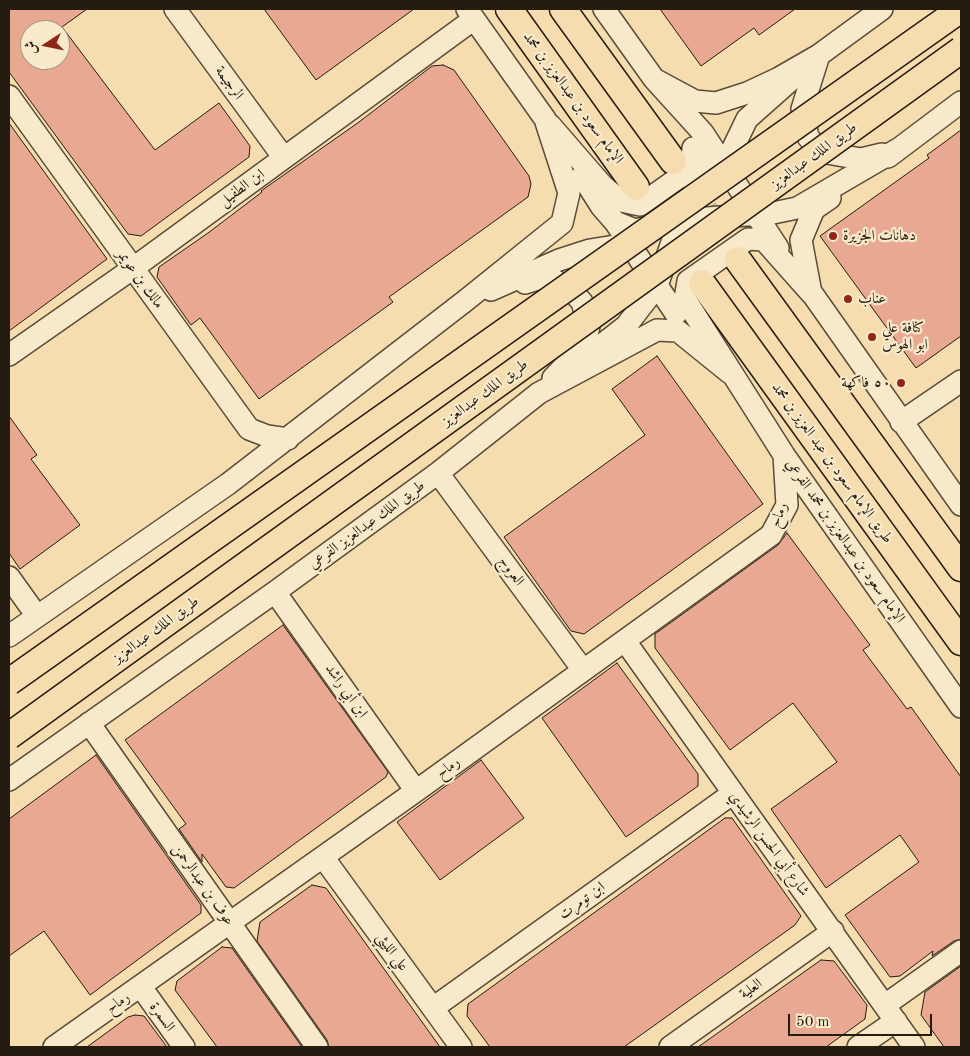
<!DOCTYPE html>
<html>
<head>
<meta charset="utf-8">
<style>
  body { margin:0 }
  #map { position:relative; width:970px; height:1056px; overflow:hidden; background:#f5ddaf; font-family:"Old Standard TT",Amiri,serif }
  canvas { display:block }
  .frame { position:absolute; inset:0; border:10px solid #251c11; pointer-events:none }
  .north { position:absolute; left:20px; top:20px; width:50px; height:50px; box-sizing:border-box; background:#f8e9cb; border:1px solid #a49781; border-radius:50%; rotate:259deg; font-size:14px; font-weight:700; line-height:20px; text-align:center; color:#251c11 }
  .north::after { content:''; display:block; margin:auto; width:18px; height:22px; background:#8f2418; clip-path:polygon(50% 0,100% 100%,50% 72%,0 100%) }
  .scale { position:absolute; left:788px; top:1014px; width:144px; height:22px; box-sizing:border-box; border:2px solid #251c11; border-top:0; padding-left:6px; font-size:15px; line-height:18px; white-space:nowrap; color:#251c11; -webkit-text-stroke:4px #f8e9cb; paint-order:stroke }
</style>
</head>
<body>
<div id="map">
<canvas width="970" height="1056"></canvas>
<div class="frame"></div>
<div class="north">ش</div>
<div class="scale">50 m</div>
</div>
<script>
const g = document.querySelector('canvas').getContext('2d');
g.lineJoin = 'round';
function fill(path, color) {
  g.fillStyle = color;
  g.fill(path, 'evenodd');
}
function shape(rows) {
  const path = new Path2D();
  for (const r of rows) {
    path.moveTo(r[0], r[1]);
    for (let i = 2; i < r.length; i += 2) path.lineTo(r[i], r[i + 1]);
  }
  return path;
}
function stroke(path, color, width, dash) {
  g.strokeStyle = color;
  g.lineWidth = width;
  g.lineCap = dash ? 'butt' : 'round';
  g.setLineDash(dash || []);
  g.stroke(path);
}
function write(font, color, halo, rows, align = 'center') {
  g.font = font + ' "Old Standard TT",Amiri,serif';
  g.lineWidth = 4.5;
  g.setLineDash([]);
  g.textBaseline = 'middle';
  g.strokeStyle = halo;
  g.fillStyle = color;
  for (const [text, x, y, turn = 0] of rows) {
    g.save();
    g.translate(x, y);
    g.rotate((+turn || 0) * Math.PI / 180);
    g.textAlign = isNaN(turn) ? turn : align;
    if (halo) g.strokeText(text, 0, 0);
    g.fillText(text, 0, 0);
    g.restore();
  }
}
const building = shape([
  [9,9,87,9,62,27,155,150,219,103,250,146,249,157,141,236,128,234,9,72,9,9],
  [60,28,60,60,30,60,30,30,60,28],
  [264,9,414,9,316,80,264,9],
  [660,9,795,9,759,35,754,28,701,66,660,9],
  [443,65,454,70,529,176,531,184,528,197,389,297,393,302,259,399,200,318,191,325,157,277,159,267,208,233,262,192,261,191,359,122,432,66,443,65],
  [9,123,107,259,9,331,9,123],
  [961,130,961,336,916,368,820,236,929,158,927,155,961,130],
  [657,356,763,504,584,634,571,631,504,537,645,435,612,389,657,356],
  [9,416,37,455,31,459,80,525,20,569,9,553,9,416],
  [787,533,870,645,863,650,907,709,911,707,961,777,961,939,954,941,932,956,933,951,900,976,890,977,845,915,919,862,900,835,826,888,771,809,837,762,793,703,730,750,655,648,655,634,778,545,787,533],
  [283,625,388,772,386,777,234,888,226,887,202,854,202,862,179,829,186,824,125,740,283,625],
  [617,663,698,774,698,786,626,837,542,718,617,663],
  [96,755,201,905,201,913,90,995,44,931,9,956,9,819,96,755],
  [481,760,524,818,440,880,397,822,481,760],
  [725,818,732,818,801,916,795,925,624,1047,490,1047,467,1016,468,1004,725,818],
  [312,885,326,888,440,1047,329,1047,327,1040,257,941,260,922,312,885],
  [222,947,232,948,302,1047,217,1047,175,990,177,981,222,947],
  [821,960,834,961,867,1005,865,1019,826,1047,698,1047,821,960],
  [961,966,961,1047,944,1047,921,1015,925,992,961,966],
  [135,1015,144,1016,167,1047,87,1047,128,1017,135,1015]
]);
fill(building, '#e9a891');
stroke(building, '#251c11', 1);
stroke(shape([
  [683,177,738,260]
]), '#cbb68f', 26, [26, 13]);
const minor = shape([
  [175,9,284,158],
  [604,9,654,79,695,101,716,103,747,93,779,78,819,55,882,9],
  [819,55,802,109,808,137,821,152,861,159,882,154],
  [9,96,249,429,267,436,288,439],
  [550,125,602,185,621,201,640,205,691,169,693,148],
  [703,133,778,248],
  [888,157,961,102],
  [720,175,747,119,819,55],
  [582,176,601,206,615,222,676,314],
  [615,222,635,230,681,220,773,213,797,208,898,149],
  [804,282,961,505],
  [525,283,544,277,556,281,571,290,582,302,589,326,585,345,553,378],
  [491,290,559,260,590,250,627,244],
  [811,293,764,240,748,239,688,281,685,299,784,455,961,707],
  [811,293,801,240,814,209,830,198],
  [9,355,132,269,474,19],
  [589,355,626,326,657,286,676,230,708,160,708,146,703,133,654,79],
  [901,422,961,381],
  [438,473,583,670],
  [9,577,37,616],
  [275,592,416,791],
  [9,636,228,484,465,301,562,223,569,193,545,119,467,9],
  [625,641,914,1047],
  [89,723,317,1047],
  [9,780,275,592,438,473,539,393,657,330,678,331,730,373],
  [323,857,461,1047],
  [141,987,184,1047],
  [885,1005,961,951],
  [433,1008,732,794],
  [54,1047,416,791,771,535,787,505,784,455],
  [670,1047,833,931],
  [858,1047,896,1021]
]);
const major = shape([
  [509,9,636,187],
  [563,9,673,161],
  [738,260,961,568],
  [702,283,961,642]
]);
stroke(minor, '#594c38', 24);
stroke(major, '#251c11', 29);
stroke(minor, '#f8e9cb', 21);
stroke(major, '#f5ddaf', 26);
const majorBridge = shape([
  [9,682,961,9],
  [9,736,961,50]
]);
stroke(majorBridge, '#251c11', 29, []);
stroke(majorBridge, '#f5ddaf', 26);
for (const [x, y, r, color] of [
  [833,236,5,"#8f2418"],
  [848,299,5,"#8f2418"],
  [872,337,5,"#8f2418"],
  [901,383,5,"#8f2418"]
]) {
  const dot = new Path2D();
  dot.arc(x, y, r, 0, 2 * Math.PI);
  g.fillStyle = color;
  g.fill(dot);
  stroke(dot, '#f8e9cb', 2);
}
write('15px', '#251c11', '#f8e9cb', [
  ["الرجيمة",229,83,54],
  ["الإمام سعود بن عبدالعزيز بن محمد",573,98,54],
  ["طريق الملك عبدالعزيز",814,156,-36],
  ["ابن الطفيل",242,188,-36],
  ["مالك بن عويمر",140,279,54],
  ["طريق الملك عبدالعزيز",485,393,-36],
  ["طريق الإمام سعود بن عبد العزيز بن محمد",832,463,54],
  ["رماح",779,515,-68],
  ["طريق الملك عبدالعزيز الفرعي",367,525,-36],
  ["الإمام سعود بن عبدالعزيز بن محمد الفرعي",845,541,55],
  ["العروج",511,571,54],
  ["طريق الملك عبدالعزيز",156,630,-36],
  ["ابن أبي راشد",346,691,55],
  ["رماح",448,768,-36],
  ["شارع أبي الحسن الرشيدي",769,844,54],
  ["عوف بن عبدالرحمن",203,885,55],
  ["ابن تومرت",582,901,-36],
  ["علي الليثي",392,952,54],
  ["العلية",751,989,-35],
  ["رماح",118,1003,-35],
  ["السمرة",162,1017,55]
]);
write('15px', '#251c11', '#f8e9cb', [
  ["دهانات الجزيرة",843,236],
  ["عناب",858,299],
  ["كنافة علي",882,328],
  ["ابو الهوس",882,345],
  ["٥٠ فاكهة",891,383,"right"]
], 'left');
</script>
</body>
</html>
